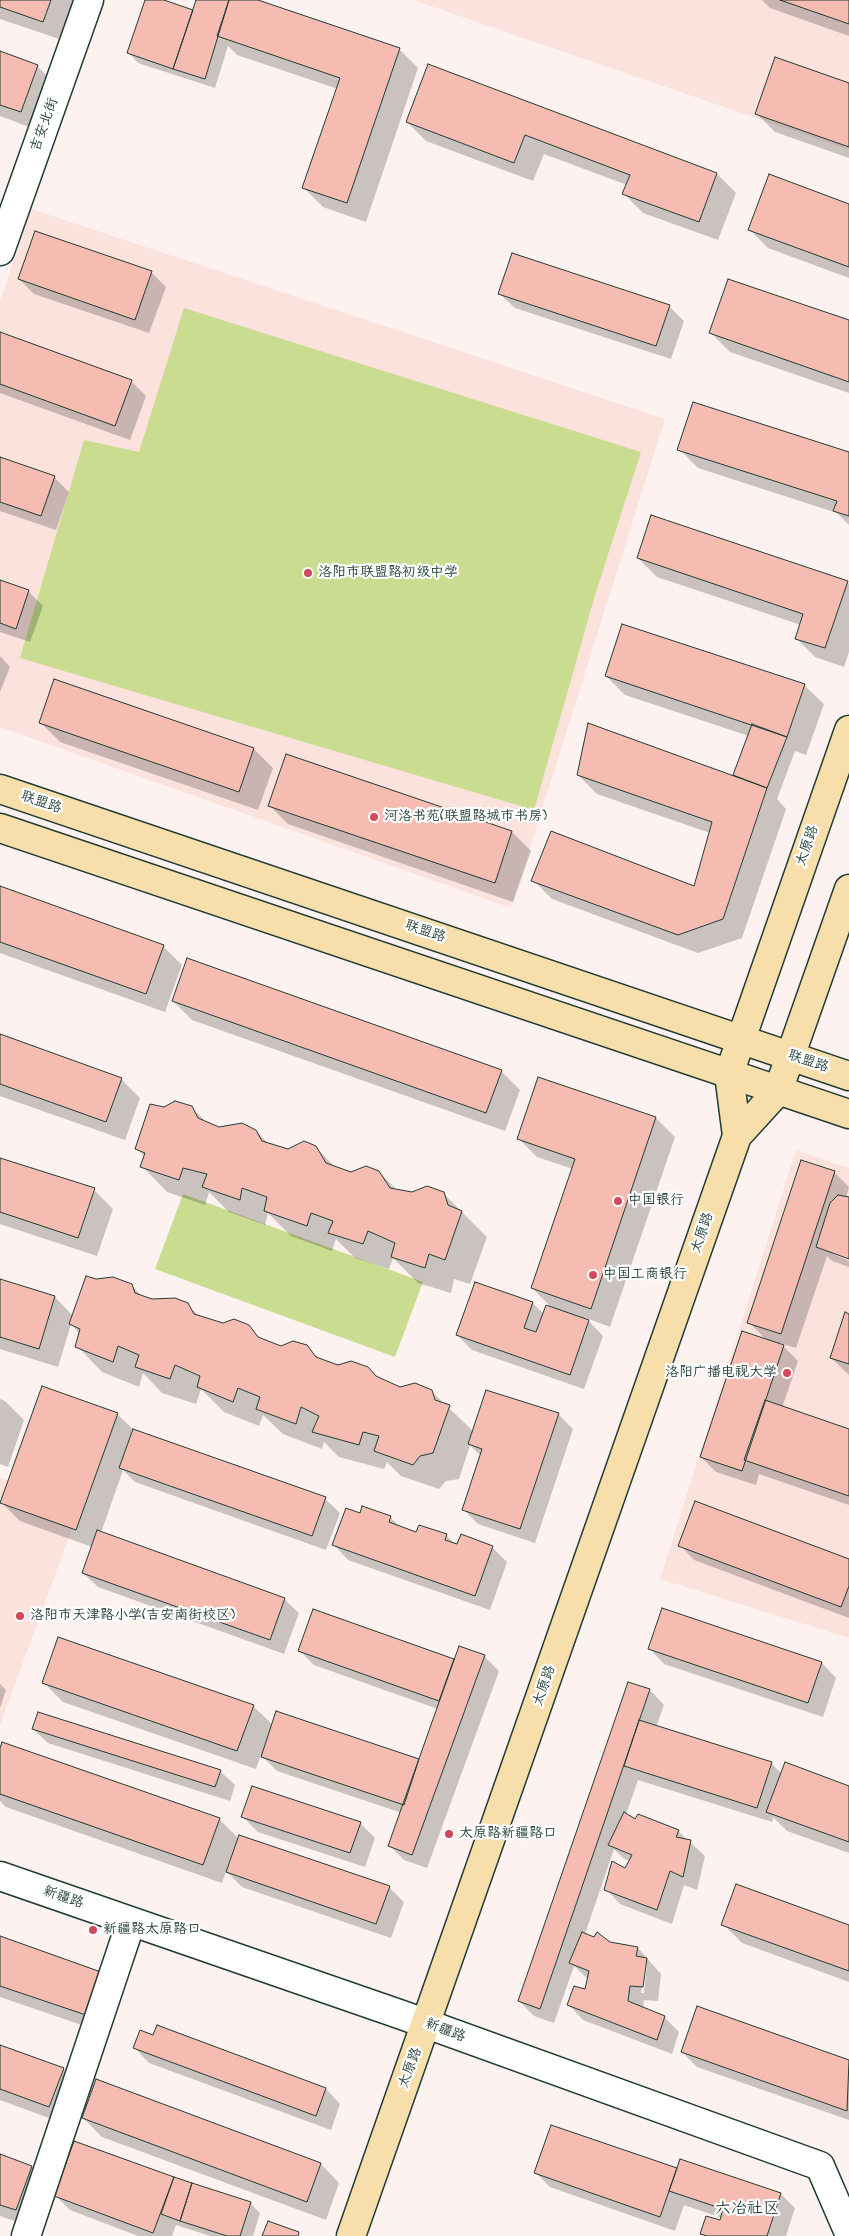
<!DOCTYPE html>
<html>
<head>
<meta charset="utf-8">
<style>
  body { margin:0 }
  canvas { display:block; background:#fdf2ef }
</style>
</head>
<body>
<canvas width="849" height="2236"></canvas>
<script>
const g = document.querySelector('canvas').getContext('2d');
g.lineJoin = 'round';
function fill(path, color) {
  g.fillStyle = color;
  g.fill(path, 'evenodd');
}
function shape(rows) {
  const path = new Path2D();
  for (const r of rows) {
    path.moveTo(r[0], r[1]);
    for (let i = 2; i < r.length; i += 2) path.lineTo(r[i], r[i + 1]);
  }
  return path;
}
function stroke(path, color, width, dash) {
  g.strokeStyle = color;
  g.lineWidth = width;
  g.lineCap = dash ? 'butt' : 'round';
  g.setLineDash(dash || []);
  g.stroke(path);
}
function write(font, color, halo, rows, align = 'center') {
  g.font = font + ' "Architects Daughter","LXGW WenKai TC",sans-serif';
  g.lineWidth = 4.5;
  g.setLineDash([]);
  g.textBaseline = 'middle';
  g.strokeStyle = halo;
  g.fillStyle = color;
  for (const [text, x, y, turn = 0] of rows) {
    g.save();
    g.translate(x, y);
    g.rotate((+turn || 0) * Math.PI / 180);
    g.textAlign = isNaN(turn) ? turn : align;
    if (halo) g.strokeText(text, 0, 0);
    g.fillText(text, 0, 0);
    g.restore();
  }
}
fill(shape([
  [413,0,849,0,849,150],
  [31,209,665,419,511,908,0,727,0,302],
  [796,1150,849,1168,849,1638,660,1579],
  [0,1478,80,1507,0,1725]
]), '#fbe2dc');
fill(shape([
  [184,308,641,452,595,595,534,810,20,658,84,440,139,452],
  [183,1194,423,1282,395,1357,155,1269]
]), '#cadc90');
fill(shape([
  [0,0,77,0,62,40,0,19],
  [146,0,161,0,194,11,197,0,254,0,399,49,418,68,366,222,323,207,304,188,338,89,237,55,228,46,215,88,138,63,129,53],
  [762,0,849,0,849,36,770,8],
  [0,53,37,66,56,85,40,131,0,116],
  [429,66,717,174,736,193,718,240,643,213,624,194,627,185,544,154,533,181,426,141,407,122],
  [849,84,849,158,775,132,756,113],
  [849,205,849,278,768,248,750,230],
  [151,272,166,287,149,333,34,294,19,279],
  [500,294,669,306,684,321,671,359,515,308],
  [849,322,849,393,730,352,711,333],
  [0,336,131,381,146,396,130,440,0,393],
  [679,449,849,454,849,525,837,513,698,468],
  [0,459,54,477,69,492,56,530,0,511],
  [638,558,847,582,849,584,849,652,844,667,815,657,796,638,801,625,657,577],
  [0,582,28,591,43,606,30,642,0,632],
  [623,625,805,686,824,704,806,755,795,751,777,799,786,809,742,938,698,953,552,899,533,880,695,887,710,833,597,794,578,775,739,779,734,775,749,736,625,695,606,676],
  [0,656,10,667,0,692],
  [41,723,254,749,273,768,258,810,60,742],
  [287,755,512,832,531,851,513,902,288,824,269,805],
  [0,888,163,946,182,965,165,1012,0,953],
  [173,1001,501,1071,520,1090,505,1131,192,1020],
  [0,1036,121,1079,140,1098,125,1140,0,1096],
  [538,1079,656,1118,675,1137,610,1327,586,1318,603,1336,584,1389,472,1350,457,1335,532,1303,544,1314,553,1309,532,1288,573,1169,537,1157,518,1138],
  [191,1107,207,1123,219,1128,256,1131,269,1144,288,1150,315,1147,336,1168,351,1173,379,1172,398,1191,412,1194,443,1193,487,1237,470,1284,454,1279,451,1293,418,1283,393,1258,389,1269,355,1258,336,1239,332,1251,291,1236,268,1213,265,1225,229,1212,209,1192,205,1205,167,1192,142,1166,145,1157,137,1149,164,1109],
  [0,1159,94,1190,113,1209,97,1256,0,1224],
  [834,1172,849,1187,846,1198,849,1198,849,1258,833,1252,833,1254,849,1261,849,1267,832,1261,827,1256,796,1348,780,1343,798,1361,782,1408,849,1430,849,1505,759,1474,756,1485,716,1472,701,1457,767,1341,749,1322],
  [0,1280,55,1297,73,1316,96,1280,131,1285,143,1297,152,1301,187,1304,200,1317,223,1324,248,1326,262,1340,281,1347,307,1346,320,1360,377,1378,400,1388,431,1391,473,1431,558,1414,573,1429,535,1543,478,1524,463,1509,481,1456,470,1445,459,1479,446,1481,439,1489,401,1476,387,1462,384,1469,339,1457,324,1442,322,1449,283,1434,263,1415,259,1426,224,1412,201,1389,196,1404,162,1393,143,1373,139,1387,102,1372,77,1346,80,1334,71,1324,58,1367,0,1349],
  [849,1315,849,1375,831,1358],
  [0,1399,5,1401,24,1420,8,1467,0,1464],
  [117,1414,135,1431,325,1499,340,1513,326,1550,135,1482,123,1470,101,1533,284,1599,299,1613,284,1654,98,1587,83,1573,92,1547,20,1521,1,1502],
  [360,1515,390,1517,401,1528,417,1533,446,1535,456,1545,492,1547,507,1562,490,1610,348,1560,334,1545],
  [680,1545,849,1560,849,1618,694,1560],
  [314,1610,455,1661,484,1656,499,1671,427,1868,404,1860,390,1846,402,1813,277,1771,261,1755,256,1769,63,1702,44,1683,253,1706,273,1725,420,1761,438,1709,314,1665,300,1651],
  [650,1649,822,1663,836,1678,823,1717,664,1664],
  [629,1683,650,1690,664,1705,656,1727,771,1763,782,1774,849,1787,849,1853,787,1831,773,1817,772,1822,638,1780,626,1815,635,1821,678,1831,705,1856,697,1890,684,1885,672,1924,620,1904,606,1889,626,1869,630,1861,624,1859,614,1849,585,1934,610,1943,638,1948,661,1974,658,2001,644,2000,643,2009,664,2017,679,2032,672,2054,583,2020,569,2005,586,1990,588,1979,574,1966,554,2023,534,2016,519,2001],
  [645,1963,647,1965,644,1993,641,1993],
  [0,1684,6,1690,0,1708],
  [33,1729,220,1771,235,1785,230,1801,48,1743],
  [0,1752,219,1819,239,1839,389,1887,404,1902,391,1938,242,1887,226,1871,222,1883,6,1807,0,1801],
  [243,1817,360,1823,375,1838,365,1867,258,1832],
  [723,1924,849,1926,849,1982,742,1943],
  [0,1938,100,1973,105,2033,0,1997],
  [698,2008,849,2061,849,2120,697,2067,682,2052],
  [0,2046,63,2069,82,2088,68,2125,0,2100],
  [135,2048,326,2089,340,2104,331,2130,149,2063],
  [83,2118,321,2164,339,2183,326,2220,102,2137],
  [0,2156,32,2167,50,2186,35,2228,0,2216],
  [678,2170,781,2194,795,2208,786,2236,704,2236,702,2233,721,2222,722,2218,684,2205,675,2231,550,2187,536,2173],
  [173,2178,250,2203,260,2213,253,2236,210,2236,176,2225,172,2236,138,2236,70,2210,55,2195]
]), '#0003');
const building = shape([
  [0,0,51,0,43,22,0,7,0,0],
  [145,0,164,0,193,10,173,69,127,53,145,0],
  [196,0,229,0,205,79,173,69,196,0],
  [229,0,258,0,400,48,347,203,302,188,340,78,217,36,229,0],
  [780,0,849,0,849,24,780,0],
  [0,51,38,65,21,112,0,105,0,51],
  [775,57,849,83,849,147,755,114,775,57],
  [428,64,717,173,699,222,622,194,630,175,525,135,514,163,406,122,428,64],
  [769,174,849,204,849,267,748,230,769,174],
  [35,231,152,271,135,320,18,279,35,231],
  [512,253,670,305,656,346,498,294,512,253],
  [728,279,849,320,849,382,709,333,728,279],
  [0,332,132,380,115,426,0,384,0,332],
  [693,402,849,452,849,516,833,511,837,501,677,450,693,402],
  [0,457,55,476,41,516,0,502,0,457],
  [651,515,848,581,825,648,795,639,803,614,637,558,651,515],
  [0,580,29,590,16,629,0,623,0,580],
  [622,624,805,684,787,737,605,676,622,624],
  [54,679,254,748,239,792,39,723,54,679],
  [588,723,767,788,723,919,678,935,531,881,551,831,694,886,712,822,577,775,588,723],
  [752,724,787,737,767,788,733,775,752,724],
  [286,754,512,831,495,883,268,806,286,754],
  [0,886,164,945,146,994,0,942,0,886],
  [187,958,502,1070,486,1113,172,1001,187,958],
  [0,1034,122,1078,106,1122,0,1084,0,1034],
  [538,1077,656,1117,591,1309,531,1288,575,1159,517,1139,538,1077],
  [175,1101,192,1106,198,1118,219,1127,242,1123,256,1130,262,1141,288,1149,304,1141,316,1146,326,1163,351,1172,366,1166,379,1171,390,1188,412,1192,427,1186,444,1192,448,1205,462,1211,445,1260,429,1254,425,1268,391,1257,395,1243,368,1231,363,1244,328,1233,333,1221,311,1213,307,1226,264,1211,267,1197,242,1188,240,1200,202,1187,207,1174,183,1168,179,1180,140,1167,145,1153,135,1149,150,1104,164,1107,175,1101],
  [0,1158,95,1188,78,1238,0,1212,0,1158],
  [801,1160,835,1171,781,1334,747,1323,801,1160],
  [838,1195,849,1197,849,1259,816,1247,830,1203,838,1195],
  [86,1276,96,1279,113,1277,132,1284,135,1293,152,1299,175,1298,188,1303,194,1314,223,1323,234,1319,249,1325,258,1337,281,1346,293,1341,307,1345,316,1357,338,1365,351,1361,368,1367,376,1376,400,1387,415,1383,432,1390,435,1400,450,1405,433,1453,420,1456,413,1465,374,1451,379,1436,363,1432,359,1445,312,1432,319,1416,301,1407,296,1424,256,1409,260,1397,238,1388,233,1402,197,1387,200,1376,175,1365,170,1379,135,1367,139,1355,118,1346,113,1362,75,1347,80,1329,69,1324,86,1276],
  [0,1279,55,1296,39,1349,0,1337,0,1279],
  [475,1282,533,1302,524,1328,536,1332,546,1305,589,1320,570,1375,456,1335,475,1282],
  [845,1312,849,1314,849,1364,830,1358,845,1312],
  [742,1331,784,1345,742,1471,700,1457,742,1331],
  [42,1386,118,1413,76,1530,0,1503,42,1386],
  [486,1390,559,1413,520,1529,462,1510,482,1449,468,1444,486,1390],
  [765,1400,849,1429,849,1496,744,1460,765,1400],
  [133,1429,326,1497,312,1536,119,1468,133,1429],
  [695,1501,849,1559,849,1586,841,1607,678,1546,695,1501],
  [362,1506,391,1516,389,1522,416,1532,419,1525,447,1534,445,1540,457,1544,461,1534,493,1546,475,1596,332,1545,346,1508,360,1513,362,1506],
  [97,1530,285,1598,270,1640,82,1573,97,1530],
  [662,1608,822,1662,808,1703,648,1649,662,1608],
  [313,1609,454,1659,439,1701,298,1651,313,1609],
  [58,1637,254,1705,237,1751,42,1683,58,1637],
  [459,1646,485,1655,412,1855,388,1846,459,1646],
  [628,1682,650,1689,540,2009,518,2001,628,1682],
  [276,1711,419,1759,404,1805,261,1757,276,1711],
  [38,1712,221,1770,215,1787,32,1729,38,1712],
  [639,1720,772,1762,757,1808,624,1766,639,1720],
  [2,1742,220,1818,203,1865,0,1794,0,1748,2,1742],
  [785,1762,849,1786,849,1842,766,1812,785,1762],
  [252,1786,361,1822,350,1853,241,1817,252,1786],
  [624,1812,635,1819,638,1814,679,1830,676,1837,691,1840,683,1877,670,1871,657,1910,604,1890,612,1861,625,1868,632,1855,608,1845,624,1812],
  [239,1835,390,1886,376,1924,226,1872,239,1835],
  [736,1884,849,1925,849,1971,721,1925,736,1884],
  [582,1932,594,1937,597,1932,610,1942,638,1947,636,1956,647,1958,643,1987,630,1986,628,2001,665,2016,657,2040,567,2005,574,1986,585,1989,589,1971,569,1963,582,1932],
  [0,1936,101,1972,86,2015,0,1986,0,1936],
  [697,2006,849,2060,847,2111,681,2052,697,2006],
  [157,2025,326,2088,316,2116,133,2048,140,2030,153,2035,157,2025],
  [0,2045,64,2068,49,2107,0,2089,0,2045],
  [96,2079,321,2163,307,2202,82,2118,96,2079],
  [551,2125,677,2168,660,2217,534,2173,551,2125],
  [74,2141,174,2177,153,2233,54,2196,74,2141],
  [0,2154,32,2166,16,2210,0,2205,0,2154],
  [680,2159,781,2193,767,2236,707,2236,700,2234,706,2216,720,2220,723,2209,669,2191,680,2159],
  [174,2177,192,2183,180,2221,161,2214,174,2177],
  [192,2183,251,2202,240,2236,227,2236,180,2221,192,2183],
  [268,2221,299,2232,298,2236,262,2236,268,2221]
]);
fill(building, '#f6bcb1');
stroke(building, '#1f3d34', 1);
const minor = shape([
  [0,251,89,0],
  [0,1876,402,2015,820,2166,849,2233],
  [26,2236,131,1922]
]);
const major = shape([
  [0,789,849,1076],
  [0,828,849,1114],
  [737,1136,729,1074,849,730],
  [351,2236,737,1136,778,1091,849,889]
]);
stroke(minor, '#1f3d34', 31);
stroke(major, '#1f3d34', 31);
stroke(minor, '#fff', 28);
stroke(major, '#f8deab', 28);
for (const [x, y, r, color] of [
  [308,573,5,"#d1495b"],
  [374,817,5,"#d1495b"],
  [618,1201,5,"#d1495b"],
  [593,1275,5,"#d1495b"],
  [787,1373,5,"#d1495b"],
  [20,1616,5,"#d1495b"],
  [449,1834,5,"#d1495b"],
  [93,1930,5,"#d1495b"]
]) {
  const dot = new Path2D();
  dot.arc(x, y, r, 0, 2 * Math.PI);
  g.fillStyle = color;
  g.fill(dot);
  stroke(dot, '#fff', 2);
}
write('14px', '#1f3d34', '#fff', [
  ["吉安北街",45,125,-70],
  ["联盟路",41,803,19],
  ["太原路",808,846,-71],
  ["联盟路",425,932,19],
  ["联盟路",808,1062,19],
  ["太原路",703,1233,-71],
  ["太原路",545,1686,-71],
  ["新疆路",63,1898,19],
  ["新疆路",445,2031,21],
  ["太原路",411,2068,-70]
]);
write('14px', '#1f3d34', '#fff', [
  ["洛阳市联盟路初级中学",318,573],
  ["河洛书苑(联盟路城市书房)",384,817],
  ["中国银行",628,1201],
  ["中国工商银行",603,1275],
  ["洛阳广播电视大学",777,1373,"right"],
  ["洛阳市天津路小学(吉安南街校区)",30,1616],
  ["太原路新疆路口",459,1834],
  ["新疆路太原路口",103,1930]
], 'left');
write('16px', '#1f3d34', '#fff', [
  ["六冶社区",747,2210]
]);
</script>
</body>
</html>
